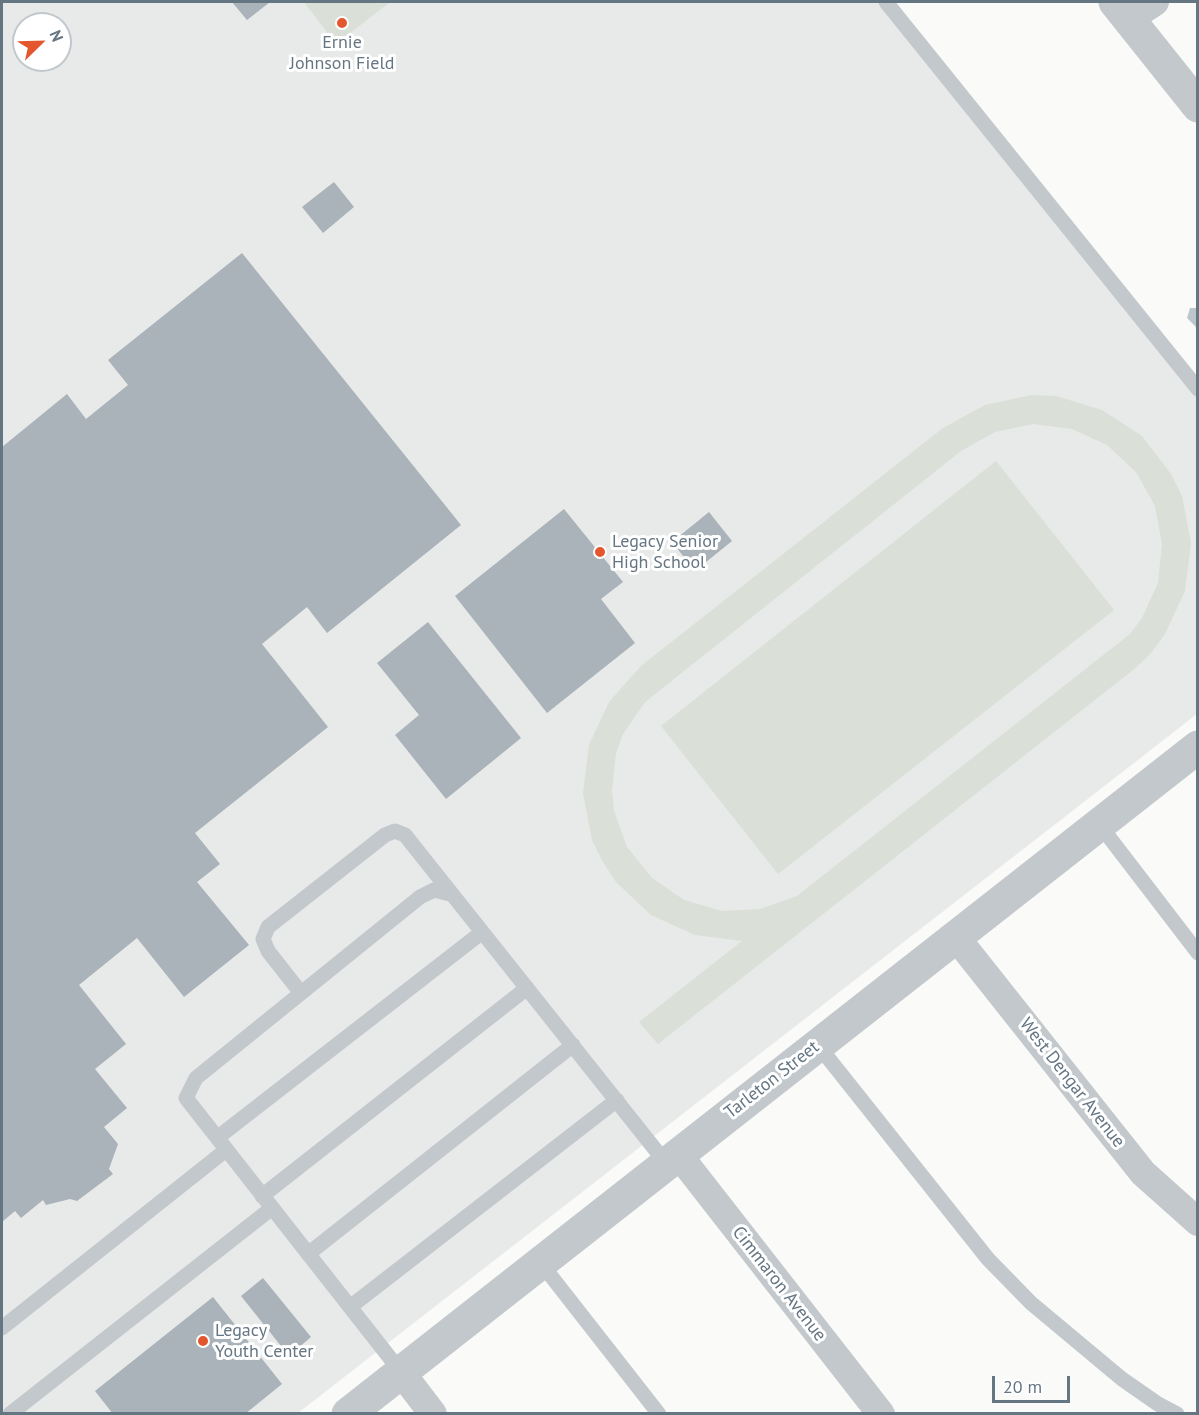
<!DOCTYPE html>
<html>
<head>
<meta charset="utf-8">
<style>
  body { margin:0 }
  #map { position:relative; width:1199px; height:1415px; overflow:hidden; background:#fafaf8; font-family:"PT Sans",sans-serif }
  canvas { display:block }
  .frame { position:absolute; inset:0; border:3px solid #657683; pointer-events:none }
  .north { position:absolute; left:12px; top:12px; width:60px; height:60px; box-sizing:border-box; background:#fff; border:2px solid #c1c8cd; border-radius:50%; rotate:67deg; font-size:16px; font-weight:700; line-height:24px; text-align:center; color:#657683 }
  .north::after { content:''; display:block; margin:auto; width:21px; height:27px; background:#e4572e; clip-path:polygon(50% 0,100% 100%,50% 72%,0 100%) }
  .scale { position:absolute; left:992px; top:1376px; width:78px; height:27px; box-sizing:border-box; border:3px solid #657683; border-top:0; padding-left:8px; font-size:18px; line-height:21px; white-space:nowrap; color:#657683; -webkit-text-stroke:4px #fff; paint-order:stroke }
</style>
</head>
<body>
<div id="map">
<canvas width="1199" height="1415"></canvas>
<div class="frame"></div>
<div class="north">N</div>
<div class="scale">20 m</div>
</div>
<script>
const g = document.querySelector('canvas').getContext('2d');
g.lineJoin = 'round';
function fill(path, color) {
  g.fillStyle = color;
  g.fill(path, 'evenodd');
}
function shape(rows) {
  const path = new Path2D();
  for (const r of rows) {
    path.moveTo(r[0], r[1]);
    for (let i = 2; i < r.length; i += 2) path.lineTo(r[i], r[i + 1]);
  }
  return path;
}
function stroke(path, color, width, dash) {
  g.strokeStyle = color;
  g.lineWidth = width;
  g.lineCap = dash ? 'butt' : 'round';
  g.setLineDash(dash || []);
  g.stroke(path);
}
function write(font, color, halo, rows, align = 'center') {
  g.font = font + ' "PT Sans",sans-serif';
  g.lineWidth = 6;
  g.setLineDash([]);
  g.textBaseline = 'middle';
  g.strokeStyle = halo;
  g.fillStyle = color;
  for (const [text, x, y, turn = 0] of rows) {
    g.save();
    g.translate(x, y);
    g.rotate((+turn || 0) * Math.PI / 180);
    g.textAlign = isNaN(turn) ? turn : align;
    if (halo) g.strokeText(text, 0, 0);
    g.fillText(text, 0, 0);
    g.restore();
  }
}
fill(shape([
  [2,2,887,2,1197,390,1197,714,298,1413,2,1414],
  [24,24,60,24,60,60,24,60]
]), '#e8e9e9');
fill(shape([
  [304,2,390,2,336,44],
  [1032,395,1056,396,1102,410,1142,436,1171,474,1182,496,1191,543,1185,591,1165,634,1151,653,1133,670,658,1044,639,1022,742,941,695,935,651,915,616,882,603,862,592,840,583,793,589,745,609,702,641,666,943,428,985,405],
  [1033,424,1072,429,1107,445,1136,472,1155,506,1162,544,1158,583,1142,618,1130,634,797,896,760,909,722,911,684,900,652,878,627,847,614,811,612,791,616,753,623,734,645,702,961,451,995,432],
  [996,461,1114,610,778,874,661,726]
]), '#dadfd7');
fill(shape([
  [1190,308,1197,308,1197,328,1187,318]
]), '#bbc7cb');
fill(shape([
  [232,2,270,2,247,20],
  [334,182,354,207,323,233,302,207],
  [242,253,461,525,327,633,307,607,262,644,328,727,195,833,220,864,197,882,249,945,184,997,137,938,79,985,126,1044,95,1069,127,1108,104,1127,118,1144,109,1169,113,1174,77,1201,70,1199,46,1205,43,1200,21,1218,15,1211,2,1222,2,447,67,394,86,419,128,385,108,360],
  [564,509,623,582,601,599,635,643,547,713,455,596],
  [709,512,732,541,695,571,672,542],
  [428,622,521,738,446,799,395,735,419,715,377,663],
  [263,1278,311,1337,289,1356,241,1296],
  [213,1297,282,1384,245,1414,113,1414,95,1391]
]), '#aab3b9');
stroke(shape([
  [886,2,1198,389],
  [1099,824,1198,953],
  [301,993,268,951,263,939,268,927,385,835,395,831,405,835,666,1163],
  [817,1044,988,1259,1031,1303,1122,1379,1158,1404,1177,1414],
  [217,1138,481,933],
  [262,1196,527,988],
  [308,1254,573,1045],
  [540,1262,659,1414],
  [350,1307,617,1100],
  [2,1328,226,1150],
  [401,1372,186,1098,196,1078,420,897,434,890,450,894],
  [10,1414,272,1208]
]), '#c3c8cc', 15);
stroke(shape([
  [1129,19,1155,2],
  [955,936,1143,1173,1198,1222],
  [678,1154,881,1414],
  [401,1372,433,1414]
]), '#c3c8cc', 28);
stroke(shape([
  [1115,2,1198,106],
  [348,1414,1198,747]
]), '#c3c8cc', 33);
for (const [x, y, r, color] of [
  [342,23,6,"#e4572e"],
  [600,552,6,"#e4572e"],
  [203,1341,6,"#e4572e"]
]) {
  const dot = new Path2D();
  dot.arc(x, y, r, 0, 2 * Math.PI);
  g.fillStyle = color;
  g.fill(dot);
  stroke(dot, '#fff', 2);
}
write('18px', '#657683', '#fff', [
  ["Ernie",342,43,"center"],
  ["Johnson Field",342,64,"center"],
  ["Legacy Senior",612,542],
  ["High School",612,563],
  ["Legacy",215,1331],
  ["Youth Center",215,1352]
], 'left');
write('18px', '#657683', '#fff', [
  ["Tarleton Street",772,1080,-38],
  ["West Dengar Avenue",1072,1083,52],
  ["Cimmaron Avenue",779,1284,52]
]);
</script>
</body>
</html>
